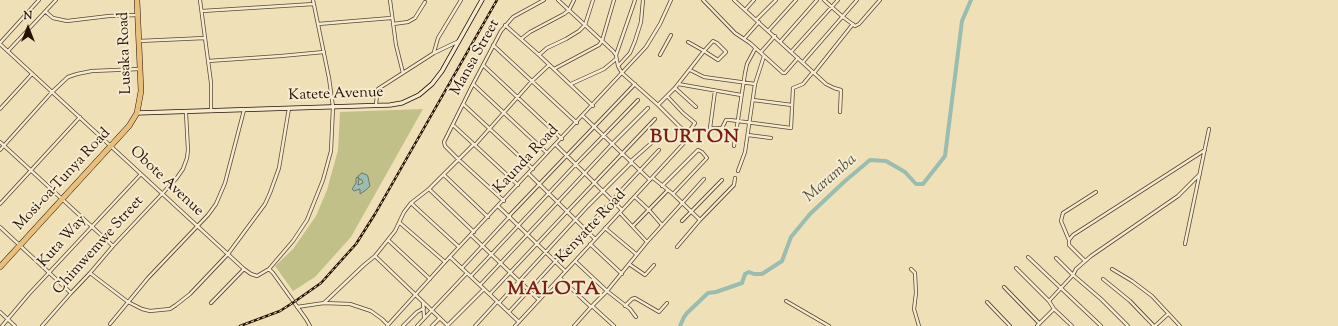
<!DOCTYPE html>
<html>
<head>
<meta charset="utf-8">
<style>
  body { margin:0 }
  #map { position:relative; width:1338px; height:326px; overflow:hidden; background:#f0e0b7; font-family:"Sorts Mill Goudy",serif }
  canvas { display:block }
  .north { position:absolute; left:8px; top:8px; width:40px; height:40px; -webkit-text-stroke:3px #f5ebd0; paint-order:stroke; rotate:0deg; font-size:11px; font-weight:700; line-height:16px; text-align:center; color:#261106 }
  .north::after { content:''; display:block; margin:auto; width:14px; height:18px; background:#261106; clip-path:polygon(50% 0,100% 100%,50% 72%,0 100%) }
</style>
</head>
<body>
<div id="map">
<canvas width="1338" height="326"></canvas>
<div class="north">N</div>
</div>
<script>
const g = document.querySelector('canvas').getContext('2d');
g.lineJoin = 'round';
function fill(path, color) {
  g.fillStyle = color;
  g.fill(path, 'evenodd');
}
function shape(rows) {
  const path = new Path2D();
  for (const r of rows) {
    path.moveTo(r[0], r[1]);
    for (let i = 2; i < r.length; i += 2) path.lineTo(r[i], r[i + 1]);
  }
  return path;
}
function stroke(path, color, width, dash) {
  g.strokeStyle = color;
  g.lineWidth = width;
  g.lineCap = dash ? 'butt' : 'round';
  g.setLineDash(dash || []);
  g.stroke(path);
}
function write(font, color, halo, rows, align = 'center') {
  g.font = font + ' "Sorts Mill Goudy",serif';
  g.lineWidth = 4;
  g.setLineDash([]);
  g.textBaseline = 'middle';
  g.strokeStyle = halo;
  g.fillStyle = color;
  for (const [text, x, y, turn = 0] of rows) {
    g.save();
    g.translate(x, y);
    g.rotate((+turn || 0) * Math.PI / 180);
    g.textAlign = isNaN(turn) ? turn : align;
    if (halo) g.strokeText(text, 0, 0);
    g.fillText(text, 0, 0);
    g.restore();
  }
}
fill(shape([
  [423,109,351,237,315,277,293,291,275,266,293,249,316,216,327,190,338,150,340,112]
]), '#c2c089');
const water = shape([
  [362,173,367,175,368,177,370,186,366,190,360,194,360,189,354,191,352,189,356,183,356,178,357,177,359,179,358,185,363,183,362,180,359,179,358,176,362,173]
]);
fill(water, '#9abdb2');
stroke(water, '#6c786d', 1);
stroke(shape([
  [680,326,684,317,687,313,708,293,716,292,742,283,745,274,749,272,754,274,762,274,782,261,791,237,810,214,845,181,870,160,886,161,905,172,916,184,923,184,945,156,962,21,971,0]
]), '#9abdb2', 4);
const street = shape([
  [200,0,211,83,211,111],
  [390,0,396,45,403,73],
  [558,0,613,51,616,55,618,66,622,73,658,105,675,88,704,51,713,41,717,43,726,52,718,60,704,51,688,42],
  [703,0,735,33,750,43,783,73,785,73,798,58],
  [734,0,826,84,834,88,841,90,840,112],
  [824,0,843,17,855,26,859,24,880,0],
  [745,10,754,0],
  [202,11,314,4],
  [46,12,53,18,67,21,109,16,137,15],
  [756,20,776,0],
  [318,24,391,18],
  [393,24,408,22,415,18,425,2],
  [505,25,539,55,593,106],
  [768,31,796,0],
  [521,39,530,32,564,14,569,10,574,0],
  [744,39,759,22],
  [139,41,205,38],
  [780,42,817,0],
  [0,43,39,0],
  [0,44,244,269,251,274,257,276,269,269,273,273,306,319,310,326],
  [493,45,577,123],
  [8,51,56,0],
  [434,52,438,38,461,0],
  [761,52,775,36],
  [791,52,838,0],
  [539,55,547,48,566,39,579,31,585,25,593,0],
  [616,55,635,0],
  [660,55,671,35],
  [208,61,281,56,324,52],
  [803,62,857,0],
  [483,65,562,139],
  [618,66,630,53,635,41,641,22,643,0],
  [554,69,599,45,602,41,614,0],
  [690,70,704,77,755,84],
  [814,73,853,24],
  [473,84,547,153],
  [571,84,604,69,616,59],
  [678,84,741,95],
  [675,88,696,107],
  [715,91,710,128,722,128,726,120,730,120,791,128,793,88,803,84,813,72],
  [753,100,792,105],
  [463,104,533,169],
  [376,105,377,94,378,89,381,87,434,53,459,41],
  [658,105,679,126,688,133,695,123,683,113,667,96],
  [0,109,32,74],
  [583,116,650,180],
  [453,125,518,185],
  [748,135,771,138],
  [0,142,113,246],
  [475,145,532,81,549,65],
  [556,145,622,210],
  [734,146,745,73,747,64,755,49],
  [0,150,52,92,68,77,77,74,92,71,140,69],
  [631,161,665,131],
  [738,171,745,152,755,84,764,56],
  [529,174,595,239],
  [444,175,488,217],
  [653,178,673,194,700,220],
  [662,186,698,150,702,152,707,158,673,194],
  [429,189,474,232],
  [635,197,649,210,662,225],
  [504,201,458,159,445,146,444,142,473,84,501,31,513,17,544,0],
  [411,203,459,247],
  [0,204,80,117],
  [498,206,565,271],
  [620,213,647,242],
  [509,216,635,84],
  [682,221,722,180],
  [400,223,445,262],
  [633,226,668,190],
  [0,227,71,293],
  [605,228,636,254],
  [471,235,539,300],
  [388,240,430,279],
  [1069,240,1061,221,1063,213,1096,192],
  [590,244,622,274],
  [1185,244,1209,129],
  [677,247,700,220,734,185,735,178],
  [375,256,448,326],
  [450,257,519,322],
  [1028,257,1101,326],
  [1056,258,1073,275,1076,269,1091,256,1178,196,1200,174],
  [575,261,607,291,630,309,636,317],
  [1085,261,1069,245,1069,240,1073,235,1205,150],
  [629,264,645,275,654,265],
  [462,268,510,216],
  [1016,268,1049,301,1054,309,1072,326],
  [269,269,293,241,307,220,323,180,331,151,333,107,329,78,313,0],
  [911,269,915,273,916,293,914,309,919,326],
  [1112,269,1132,281,1152,296,1180,326],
  [90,273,128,302,142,309,150,311,170,309,176,305,190,294,228,254,265,204,270,193,279,168,289,108],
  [471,276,576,164,638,100],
  [560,278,591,307],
  [1103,279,1130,301,1154,326],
  [480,285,612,144,648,108],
  [1004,287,1039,323],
  [490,294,560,219,655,119],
  [786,301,829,326],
  [1049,301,1073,275,1101,299,1128,326],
  [423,302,424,317],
  [987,302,1010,326],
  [211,303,244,269],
  [324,303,364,265,375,256,395,231,404,212,411,203,429,189,474,144],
  [499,303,588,206,632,162],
  [592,306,614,326],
  [625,306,632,299,635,298,659,312,667,303],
  [297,307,324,303,350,304,371,311,382,319,388,325],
  [0,312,15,326],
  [509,312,574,241,659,150],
  [110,324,148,278,208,215,216,204,225,183,244,110],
  [448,325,484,289],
  [2,326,29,294,141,174],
  [42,326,71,293,90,273,113,246,176,179,183,169,187,158,188,150,186,113],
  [387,326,445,262,646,47,660,24,671,0],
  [403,326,417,312,424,308],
  [417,326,467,273],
  [432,326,440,318],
  [475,326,497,302],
  [515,326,684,143],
  [574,326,591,307,607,291,647,242,704,179],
  [1037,326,1054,309],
  [1155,326,1168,314]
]);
const secondary = shape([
  [137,113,390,105,402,103,419,95,432,84,442,71,482,0]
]);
const highway = shape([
  [0,267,129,126,137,113,141,91,137,0]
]);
stroke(street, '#584532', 4);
stroke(secondary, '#261106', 5);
stroke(highway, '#261106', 6);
stroke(street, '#f5ebd0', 2.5);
stroke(secondary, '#f5ebd0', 3.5);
stroke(highway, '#e8c07c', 5);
const rail = shape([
  [240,326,280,311,294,302,321,283,356,244,375,214,497,0]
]);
stroke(rail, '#261106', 2.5);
stroke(rail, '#f5ebd0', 1, [3]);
write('15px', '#261106', '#f5ebd0', [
  ["Lusaka Road",126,53,-92],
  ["Mansa Street",476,58,-61],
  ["Katete Avenue",336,95,-2],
  ["Kaunda Road",527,160,-47],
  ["Mosi-oa-Tunya Road",63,180,-47],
  ["Obote Avenue",166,182,43],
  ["Kenyatte Road",592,227,-47],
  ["Kuta Way",63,242,-48],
  ["Chimwemwe Street",99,246,-48]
]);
write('italic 16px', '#4f4d42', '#f5ebd0', [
  ["Maramba",831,179,-41]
]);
g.letterSpacing = '1px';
write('bold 19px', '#7a1f14', '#f5ebd0', [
  ["BURTON",695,139],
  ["MALOTA",554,291]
]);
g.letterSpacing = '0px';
</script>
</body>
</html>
